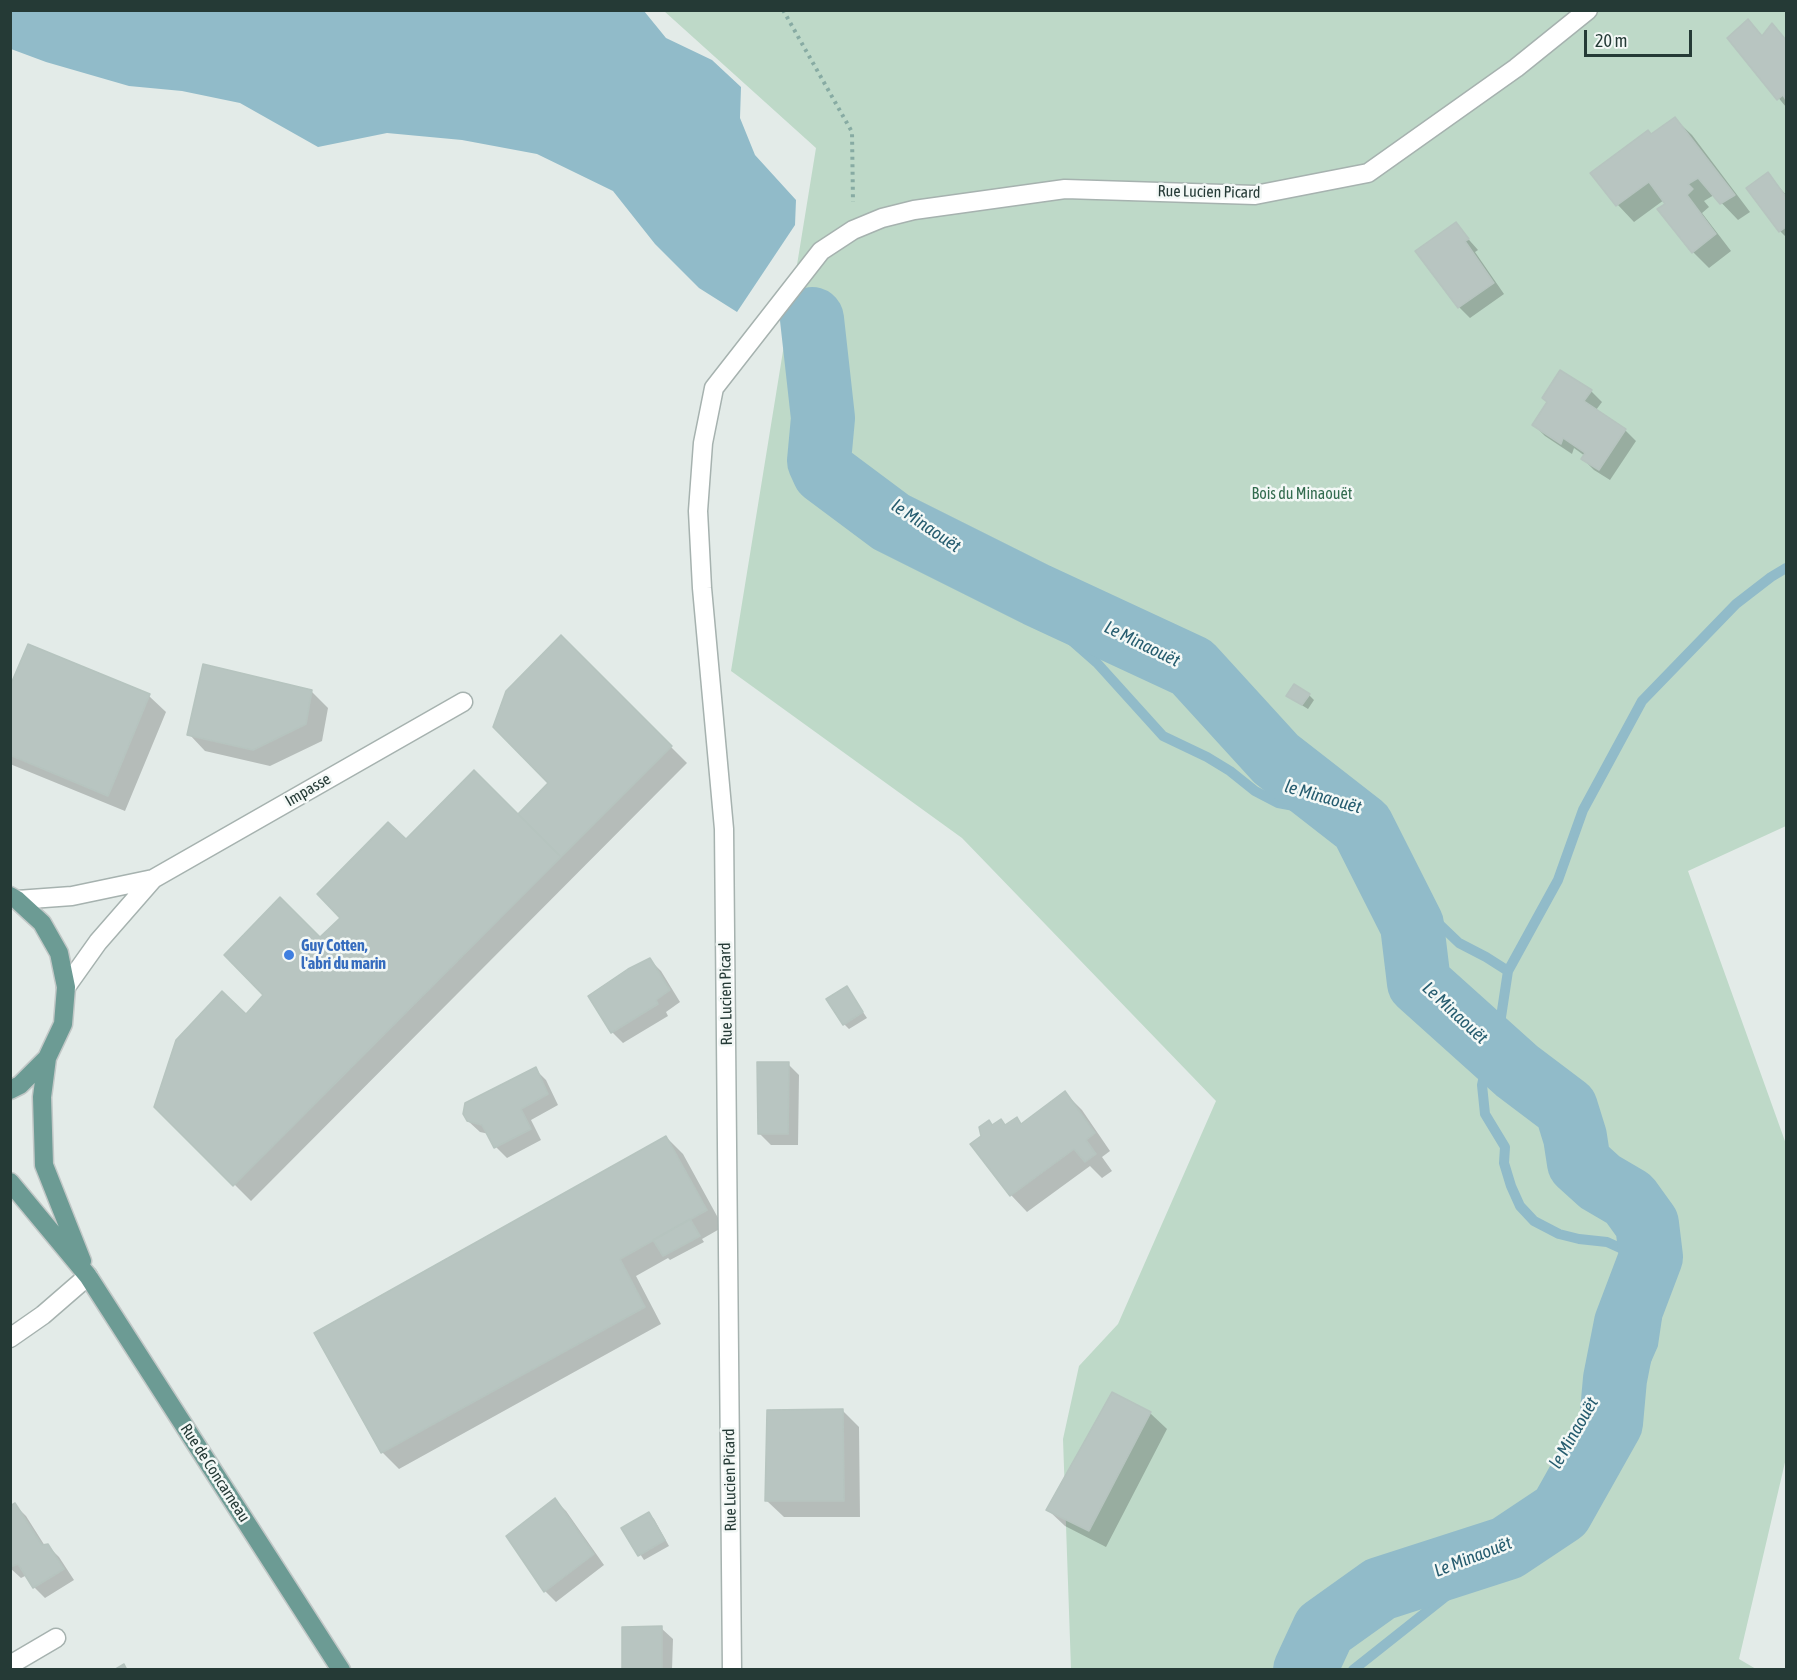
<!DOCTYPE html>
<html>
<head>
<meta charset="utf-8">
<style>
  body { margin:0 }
  #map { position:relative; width:1797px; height:1680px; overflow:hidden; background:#e3ebe8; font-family:"Asap Condensed",sans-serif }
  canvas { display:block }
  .frame { position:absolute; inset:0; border:12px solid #253a36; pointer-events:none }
  .scale { position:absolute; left:1584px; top:30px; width:108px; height:27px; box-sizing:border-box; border:3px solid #253a36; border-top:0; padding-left:8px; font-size:18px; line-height:21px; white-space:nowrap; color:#253a36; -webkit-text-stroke:4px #f3f8f6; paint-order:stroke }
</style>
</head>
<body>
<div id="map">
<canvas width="1797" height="1680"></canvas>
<div class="frame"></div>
<div class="scale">20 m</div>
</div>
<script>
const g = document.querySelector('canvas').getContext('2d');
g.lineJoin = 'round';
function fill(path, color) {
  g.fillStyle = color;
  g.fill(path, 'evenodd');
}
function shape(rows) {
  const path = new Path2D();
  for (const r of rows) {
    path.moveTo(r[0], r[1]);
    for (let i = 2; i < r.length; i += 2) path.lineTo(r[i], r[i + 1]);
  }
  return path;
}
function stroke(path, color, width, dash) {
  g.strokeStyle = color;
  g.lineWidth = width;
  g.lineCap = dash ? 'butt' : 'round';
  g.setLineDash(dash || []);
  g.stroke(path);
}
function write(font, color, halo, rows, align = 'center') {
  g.font = font + ' "Asap Condensed",sans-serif';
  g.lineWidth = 5;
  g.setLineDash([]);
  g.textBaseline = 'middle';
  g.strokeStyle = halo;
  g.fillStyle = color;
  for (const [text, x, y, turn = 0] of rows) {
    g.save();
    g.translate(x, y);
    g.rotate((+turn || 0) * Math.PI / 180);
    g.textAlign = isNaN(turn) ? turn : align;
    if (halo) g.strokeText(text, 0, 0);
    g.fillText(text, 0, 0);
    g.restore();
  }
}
fill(shape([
  [664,11,1786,11,1786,826,1688,871,1786,1144,1786,1458,1739,1659,1756,1669,1071,1669,1063,1439,1079,1366,1118,1324,1216,1101,962,838,731,671,816,148]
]), '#bed9c8');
fill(shape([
  [11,10,644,11,666,38,712,60,741,87,740,118,755,155,796,200,795,225,737,312,699,288,655,244,613,191,537,154,462,140,387,133,318,147,240,103,182,91,129,86,46,62,11,49]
]), '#91bbc9');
fill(shape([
  [1748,21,1763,37,1772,25,1786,40,1786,107,1729,38],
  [1675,119,1692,135,1750,212,1738,220,1714,195,1704,201,1709,207,1702,213,1731,251,1709,268,1693,252,1664,200,1634,222,1618,205,1593,174],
  [1768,174,1786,195,1786,237,1780,231],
  [1455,224,1478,250,1475,252,1504,294,1470,318,1459,307,1417,251],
  [1560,372,1591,391,1602,402,1596,410,1625,430,1636,441,1610,480,1594,470,1583,459,1585,456,1574,448,1572,454,1545,436,1534,425,1548,402],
  [561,637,687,763,251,1201,156,1106,342,918,406,841,518,816,550,783],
  [205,666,312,692,328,708,322,741,270,766,205,751,189,734],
  [10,690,149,696,166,712,125,811,10,764],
  [1309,695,1314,700,1308,709,1287,696],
  [650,960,661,971,680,1002,666,1012,668,1016,623,1043,612,1032],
  [847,988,867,1018,849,1029,844,1024],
  [788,1064,799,1075,798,1145,771,1145,760,1134],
  [535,1069,546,1080,558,1105,531,1120,541,1140,507,1158,496,1147,489,1134,480,1132,468,1121],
  [1065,1093,1082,1110,1110,1151,1102,1157,1112,1171,1102,1178,1090,1166,1027,1212,1011,1195,993,1126,1006,1126,1016,1119,1022,1125],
  [666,1137,683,1154,723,1227,702,1239,704,1242,670,1260,668,1258,636,1276,661,1324,399,1469,382,1452],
  [842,1410,859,1427,860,1517,784,1517,767,1501],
  [1150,1413,1167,1429,1106,1547,1065,1526,1048,1510],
  [555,1500,566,1511,604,1565,556,1602,545,1591],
  [15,1505,26,1516,45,1546,48,1546,59,1557,74,1580,45,1598,34,1587,27,1575,21,1578,10,1568,10,1507],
  [649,1514,654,1519,669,1546,644,1560,623,1528],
  [661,1628,673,1639,672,1670,624,1670]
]), '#0003');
stroke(shape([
  [793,343,802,376,804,402,823,458,849,492,878,510,896,528,916,543,958,567,982,575,1005,576,1030,582,1048,596,1056,616,1072,641,1097,663,1163,736,1207,757,1230,771,1255,791,1278,803,1327,812,1350,819,1382,836,1397,852,1405,879,1437,922,1459,943,1486,957,1508,971],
  [1353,1670,1498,1555,1524,1542,1541,1528,1555,1506,1591,1432,1605,1407,1623,1392,1642,1370,1653,1345,1657,1318,1653,1292,1644,1271,1629,1252,1607,1242,1579,1239,1559,1234,1534,1221,1520,1206,1511,1186,1504,1163,1505,1147,1485,1114,1482,1085,1490,1048,1501,1017,1508,971,1558,880,1583,810,1642,701,1736,604,1771,577,1786,568]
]), '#91bbc9', 10);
stroke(shape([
  [812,319,823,418,819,461,824,472,891,522,1037,595,1192,667,1276,759,1362,826,1412,925,1419,983,1517,1071,1566,1108,1575,1137,1579,1163,1600,1182,1629,1199,1647,1224,1651,1257,1626,1323,1615,1379,1611,1423,1561,1512,1507,1548,1380,1589,1324,1629,1305,1670]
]), '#91bbc9', 64);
const building = shape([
  [1748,19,1762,36,1772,23,1786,40,1786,100,1783,95,1777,100,1727,38,1748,19],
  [1675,117,1735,195,1720,204,1698,178,1688,184,1693,189,1687,195,1716,234,1692,253,1657,209,1665,204,1649,182,1616,206,1590,173,1648,130,1651,134,1675,117],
  [1768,172,1786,197,1786,227,1779,232,1746,188,1768,172],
  [1456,222,1469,239,1465,241,1494,283,1458,308,1415,251,1456,222],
  [1560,370,1592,390,1584,401,1626,429,1599,470,1581,459,1585,453,1563,438,1561,444,1532,425,1547,402,1542,398,1560,370],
  [561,635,672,746,561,857,518,814,548,783,493,727,506,691,561,635],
  [28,644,150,694,108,796,10,755,10,686,28,644],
  [203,664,312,690,306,724,253,750,187,735,203,664],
  [1294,684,1310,694,1302,705,1286,696,1294,684],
  [474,770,561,857,233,1186,154,1107,176,1040,222,991,246,1014,263,995,224,955,280,897,320,937,340,918,317,894,388,822,406,839,474,770],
  [650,958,670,990,656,1000,658,1004,611,1033,588,996,628,969,650,958],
  [847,986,863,1012,843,1025,826,999,847,986],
  [757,1062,789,1062,788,1134,758,1134,757,1062],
  [536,1067,548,1094,521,1109,531,1129,494,1148,482,1125,467,1121,463,1114,465,1103,536,1067],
  [1065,1091,1095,1133,1086,1140,1096,1154,1085,1162,1074,1149,1010,1196,970,1144,981,1136,979,1127,989,1120,992,1125,1001,1119,1005,1125,1017,1117,1021,1124,1065,1091],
  [666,1136,707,1210,620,1259,645,1307,381,1453,314,1333,666,1136],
  [690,1219,700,1236,663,1256,653,1240,690,1219],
  [1112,1392,1151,1412,1089,1531,1046,1510,1112,1392],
  [843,1409,844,1501,765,1501,767,1410,843,1409],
  [555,1498,594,1554,544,1592,506,1536,555,1498],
  [15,1503,42,1545,48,1544,64,1569,33,1588,18,1564,10,1567,10,1506,15,1503],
  [649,1512,665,1540,638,1556,621,1528,649,1512],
  [662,1626,662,1670,622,1670,622,1627,662,1626],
  [124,1664,127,1670,114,1670,124,1664]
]);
fill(building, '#b8c5c1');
stroke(building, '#b6c4bf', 1.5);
const minor = shape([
  [17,900,72,896,153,879,463,702],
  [66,987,98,942,153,879],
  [10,1338,43,1315,88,1276],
  [10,1665,56,1638],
  [732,1670,724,829,702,588,698,511,703,443,714,388,821,251,853,230,882,218,914,210,1065,189,1255,195,1368,173,1516,68,1588,10]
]);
const major = shape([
  [10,896,17,900,42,923,59,953,66,987,63,1024,47,1058,20,1085,10,1090],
  [47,1058,42,1097,44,1165,82,1261],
  [10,1182,88,1276,341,1670]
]);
stroke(minor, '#a6b2af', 21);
stroke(major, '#c2c8c7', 21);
stroke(shape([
  [783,10,852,132,853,202]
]), '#87aba3', 4, [3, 4.5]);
stroke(minor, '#fff', 18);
stroke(major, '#6c9b94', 18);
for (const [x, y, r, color] of [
  [289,955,6,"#3f7fe0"]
]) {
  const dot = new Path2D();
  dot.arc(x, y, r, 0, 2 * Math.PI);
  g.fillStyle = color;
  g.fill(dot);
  stroke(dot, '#f3f8f6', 2);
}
write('16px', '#253a36', '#f3f8f6', [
  ["Rue Lucien Picard",1209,192,1],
  ["Impasse",308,790,-30],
  ["Rue Lucien Picard",726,994,-91],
  ["Rue de Concarneau",215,1473,57],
  ["Rue Lucien Picard",730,1480,-91]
]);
write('16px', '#336c4f', '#f3f8f6', [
  ["Bois du Minaouët",1302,494]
]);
write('bold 16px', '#366cbe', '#f3f8f6', [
  ["Guy Cotten,",301,946],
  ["l'abri du marin",301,964]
], 'left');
write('italic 18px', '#265c6f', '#f3f8f6', [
  ["le Minaouët",926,526,34],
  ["Le Minaouët",1142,644,26],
  ["le Minaouët",1323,797,16],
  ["Le Minaouët",1455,1013,43],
  ["le Minaouët",1574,1433,-60],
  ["Le Minaouët",1473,1557,-21]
]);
</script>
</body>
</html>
